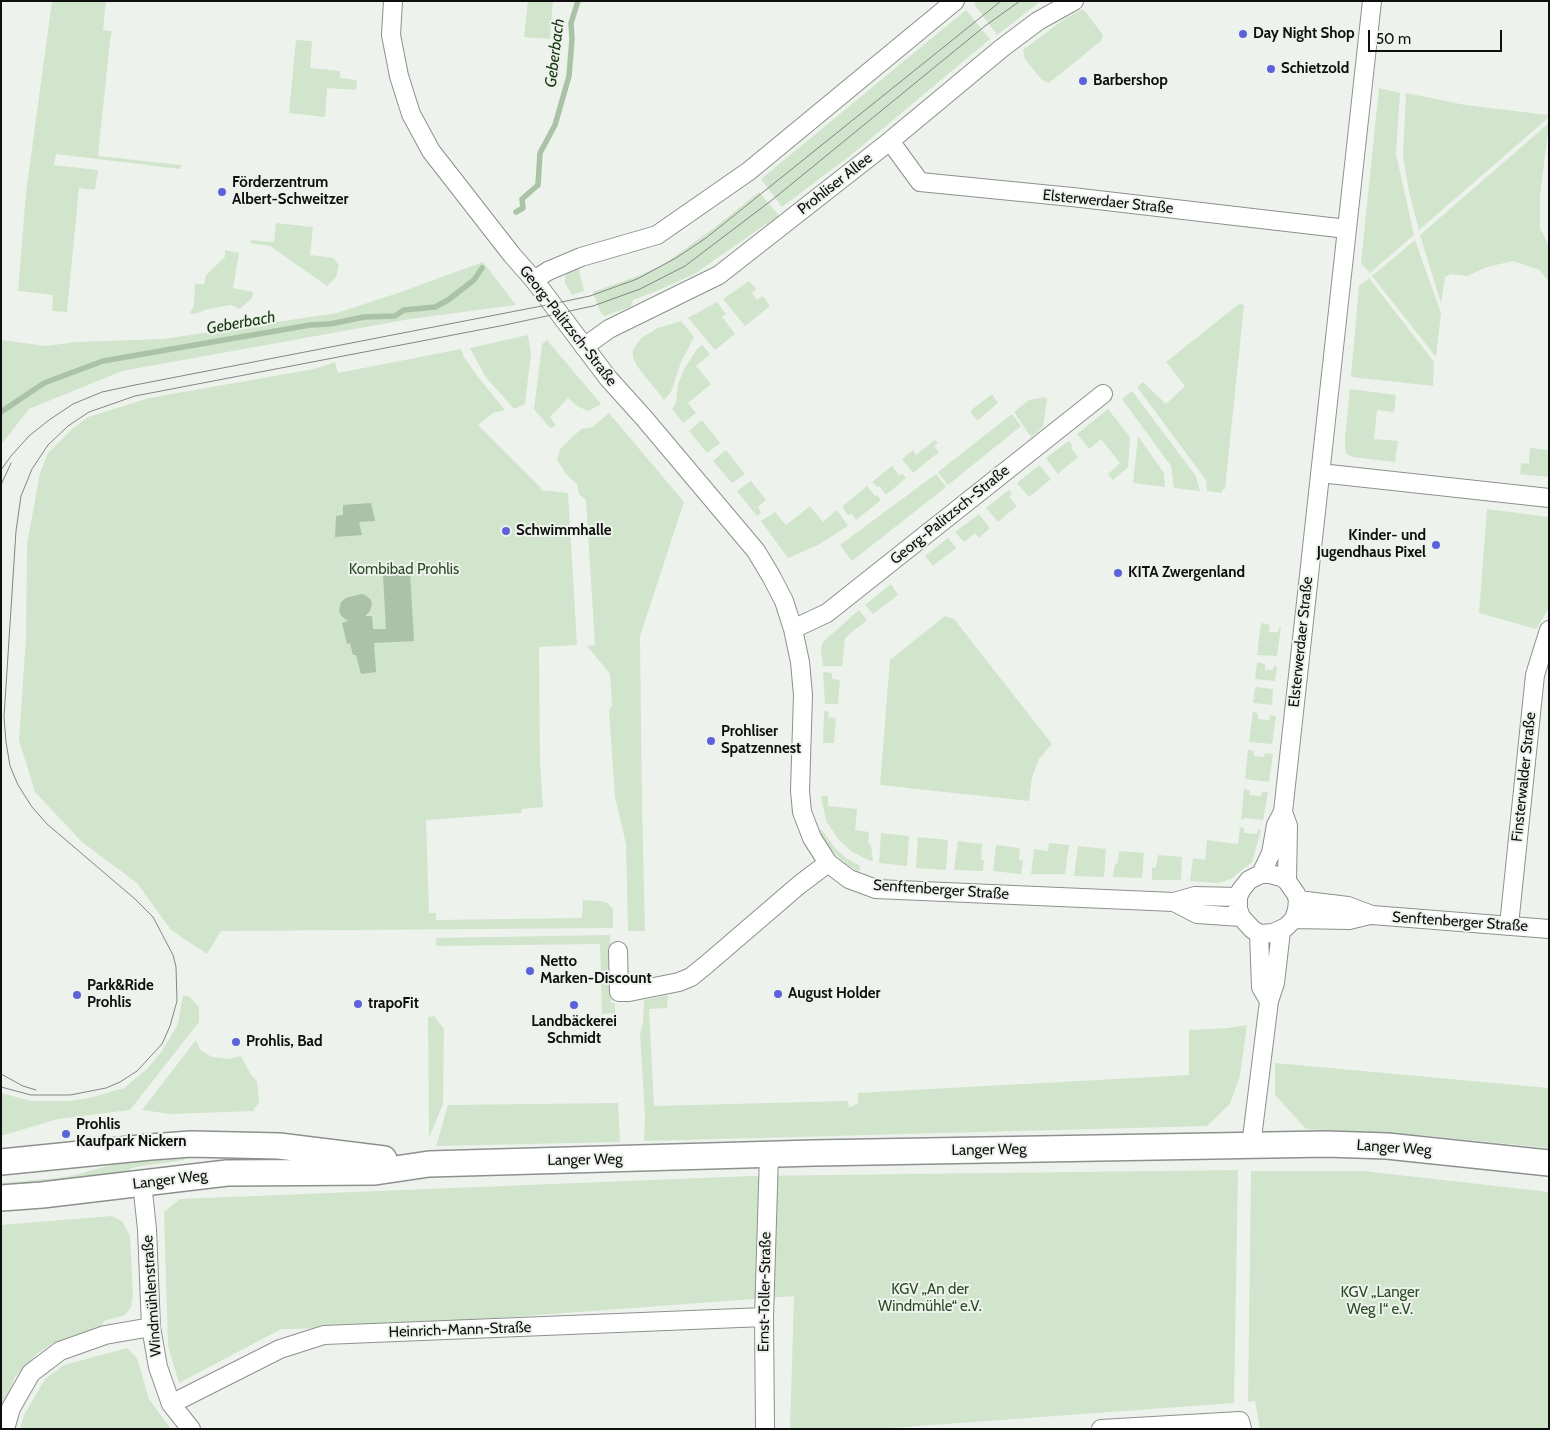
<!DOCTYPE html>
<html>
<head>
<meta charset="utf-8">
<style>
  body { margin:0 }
  #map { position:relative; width:1550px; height:1430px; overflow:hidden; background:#eef2ed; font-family:Cabin,sans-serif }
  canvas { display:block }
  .frame { position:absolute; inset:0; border:2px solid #0e0f0e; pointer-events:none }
  .scale { position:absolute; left:1368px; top:30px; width:134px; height:22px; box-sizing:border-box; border:2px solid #0e0f0e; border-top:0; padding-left:6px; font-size:15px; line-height:18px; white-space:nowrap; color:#0e0f0e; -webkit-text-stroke:4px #eef2ed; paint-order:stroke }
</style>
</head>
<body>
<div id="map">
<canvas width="1550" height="1430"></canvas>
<div class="frame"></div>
<div class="scale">50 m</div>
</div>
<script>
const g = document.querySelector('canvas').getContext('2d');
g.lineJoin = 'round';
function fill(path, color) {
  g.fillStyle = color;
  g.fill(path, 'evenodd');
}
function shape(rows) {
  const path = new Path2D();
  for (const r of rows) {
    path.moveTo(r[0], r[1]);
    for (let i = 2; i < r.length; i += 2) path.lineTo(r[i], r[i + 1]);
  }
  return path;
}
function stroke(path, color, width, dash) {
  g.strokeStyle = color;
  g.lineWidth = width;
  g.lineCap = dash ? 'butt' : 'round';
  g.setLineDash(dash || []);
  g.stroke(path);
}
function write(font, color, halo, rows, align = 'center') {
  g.font = font + ' Cabin,sans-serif';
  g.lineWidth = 4;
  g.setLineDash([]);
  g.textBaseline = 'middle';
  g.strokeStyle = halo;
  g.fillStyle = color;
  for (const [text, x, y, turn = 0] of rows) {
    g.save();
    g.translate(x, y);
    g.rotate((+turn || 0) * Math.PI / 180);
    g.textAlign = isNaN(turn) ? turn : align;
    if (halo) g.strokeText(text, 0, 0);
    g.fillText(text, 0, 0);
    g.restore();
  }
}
fill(shape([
  [52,1,106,1,103,30,112,31,110,41,98,156,181,165,180,169,56,154,54,165,98,170,95,190,79,188,67,312,52,311,54,280,53,295,18,291,26,193],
  [528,1,553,1,550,39,524,37],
  [977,1,1041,1,997,35,974,4],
  [966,10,990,39,851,155,782,207,761,179],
  [1081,10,1084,10,1103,35,1101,41,1049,83,1042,80,1025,59,1023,50,1063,20],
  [296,40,312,41,310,68,340,71,340,78,357,80,356,90,327,88,325,117,289,113],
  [1379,88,1400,93,1396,154,1414,235,1370,273,1361,263],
  [1406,93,1465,105,1548,115,1548,118,1419,230,1409,192,1403,156],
  [1549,123,1540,196,1540,228,1549,246,1549,282,1540,270,1513,261,1487,267,1467,276,1451,274,1445,277,1441,303,1420,235],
  [759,192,781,218,770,226,765,224,763,226,696,273,659,290,633,300,630,307,604,316,599,309,593,292,643,274,664,264,714,228],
  [276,223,313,227,310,255,334,258,339,266,336,277,327,286,270,246,250,243,251,240,274,242],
  [1415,240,1441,313,1436,357,1372,276],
  [225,250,239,253,233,288,253,292,252,298,240,309,231,305,208,309,194,314,190,313,194,305,195,284,204,284,206,275,225,257],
  [483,262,516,305,410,319,122,371,29,409,1,445,1,340,46,346,77,342,163,339,337,313,398,293],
  [578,265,584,291,572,295,565,283,565,276,569,270],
  [1369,278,1434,362,1433,386,1351,377,1359,286],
  [749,281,756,289,752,293,757,300,763,296,770,306,745,326,723,299],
  [717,302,726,314,722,317,735,334,715,350,688,318],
  [1239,304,1244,305,1225,489,1222,490,1222,493,1207,491,1206,480,1137,387,1143,382,1166,404,1185,386,1166,362],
  [681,321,694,337,681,362,671,392,664,400,637,366,633,357,633,350,641,338,658,328],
  [528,335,531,354,525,404,514,409,485,376,470,348],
  [547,340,601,404,588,411,577,406,568,398,550,417,556,426,550,428,534,409,542,344],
  [702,345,710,354,696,366,711,384,688,403,696,413,683,423,672,409,676,402,678,384,685,368,697,349],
  [461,349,464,357,478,377,505,410,493,413,478,425,540,487,541,490,568,493,577,645,539,647,540,763,543,807,522,809,521,813,426,820,429,913,436,913,436,920,582,918,583,900,600,901,607,903,613,909,613,928,221,931,207,954,171,930,137,883,82,842,35,792,19,740,26,638,27,544,40,473,48,453,72,429,88,417,149,398,314,369,335,362,338,373],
  [1350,389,1396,395,1394,412,1377,410,1374,439,1398,441,1395,462,1352,457,1347,454,1345,449,1345,438],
  [1132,391,1196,476,1200,491,1174,488,1171,466,1122,399],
  [992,394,998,403,978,420,976,419,970,411],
  [1044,397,1047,399,1043,427,1031,437,1014,412,1029,400],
  [1108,409,1130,437,1128,467,1113,480,1108,474,1120,463,1101,439,1089,449,1077,434],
  [609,413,684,502,640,636,642,804,645,931,628,931,626,844,615,797,609,711,612,705,610,674,587,646,595,645,586,500,579,494,577,484,566,474,557,460,560,449,581,429,593,427],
  [1012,414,1021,426,948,485,938,472],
  [702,420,720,443,707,453,689,431],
  [1138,436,1164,473,1165,487,1133,483],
  [935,440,938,443,934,446,939,452,913,473,902,459,913,450,916,455],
  [1069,441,1073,446,1071,448,1078,457,1058,474,1046,458],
  [1530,448,1549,450,1549,477,1520,474,1521,463,1529,464],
  [726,450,745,474,732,483,713,461],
  [1039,465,1051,479,1029,497,1017,483],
  [892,466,899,475,903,474,906,478,886,495,879,486,877,487,872,482],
  [936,474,946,487,852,561,840,545],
  [751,481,766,500,758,507,761,513,757,516,737,491],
  [867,486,875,496,877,495,881,500,856,520,852,514,848,515,842,507],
  [1009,490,1012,494,1009,497,1017,506,998,522,986,508],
  [810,506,823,522,837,510,848,526,818,545,788,558,761,521,775,512,786,525],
  [1487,509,1549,517,1549,608,1536,629,1479,613],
  [979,514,990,528,979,538,975,533,964,542,955,532],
  [948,538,956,548,933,566,925,556],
  [891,584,898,595,873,614,865,605],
  [859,610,867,620,845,638,842,666,823,666,821,648,823,642],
  [945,616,954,619,1052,744,1039,759,1032,777,1029,801,880,785,890,660],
  [1261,623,1270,625,1269,632,1278,632,1279,627,1281,627,1277,656,1257,655],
  [1257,662,1265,664,1265,670,1273,670,1274,666,1277,667,1275,681,1255,679],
  [823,672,832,673,832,679,840,680,838,704,825,704],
  [1255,687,1273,689,1272,705,1253,703],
  [824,711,829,712,828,717,836,718,834,743,823,743],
  [1253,711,1258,714,1258,719,1269,720,1270,715,1276,716,1272,744,1249,742],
  [1248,750,1254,751,1254,756,1264,757,1265,753,1273,754,1269,782,1245,779],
  [1244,789,1250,791,1250,795,1261,796,1262,792,1268,792,1263,820,1245,818,1241,820],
  [821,796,828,796,828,806,857,809,855,830,869,832,868,843,871,845,873,861,868,860,851,851,839,840,826,821],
  [1240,827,1244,828,1244,833,1257,834,1258,829,1261,830,1252,862,1231,879,1218,883,1190,881,1193,858,1205,860,1207,840,1238,844],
  [822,830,835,848,846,858,860,866,859,872,847,865,828,847,817,832],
  [881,833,909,836,907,866,879,863],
  [918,837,948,840,946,870,916,868],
  [958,841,982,844,981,859,984,860,983,871,954,870],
  [1049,843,1069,845,1065,874,1031,874,1034,849,1048,851],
  [996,845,1020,848,1019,860,1023,860,1021,874,993,871],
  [1078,846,1106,849,1104,877,1074,876],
  [1119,851,1144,853,1142,878,1113,877,1115,864,1118,863],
  [1158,855,1182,857,1181,880,1152,880,1152,868,1156,867],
  [610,935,611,1003,615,1003,615,1013,602,1014,600,944,436,946,436,938],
  [183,995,190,997,199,1007,199,1022,130,1110,58,1119,1,1136,1,1093,31,1101,68,1101,89,1098,124,1088,147,1069,162,1051,178,1024],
  [668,995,667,1008,649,1009,654,1106,848,1101,849,1108,858,1103,858,1093,1189,1075,1189,1030,1227,1028,1247,1025,1240,1076,1230,1104,1207,1126,644,1141,645,1116,640,1035,643,1023,644,1000],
  [434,1016,444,1029,443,1104,429,1138,428,1017],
  [196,1040,200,1050,212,1057,229,1059,241,1056,251,1075,257,1081,259,1102,253,1111,171,1114,142,1110],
  [1275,1063,1549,1088,1549,1148,1430,1136,1306,1129,1275,1095],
  [618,1103,620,1142,436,1146,448,1105],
  [183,1153,184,1160,135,1167,108,1179,1,1191,1,1183,57,1178,75,1175,114,1164],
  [1238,1170,1234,1403,877,1429,790,1429,794,1296,364,1328,281,1329,179,1383,168,1346,164,1212,180,1199,751,1176],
  [1251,1171,1363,1171,1549,1192,1549,1429,1260,1429,1255,1401,1248,1402],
  [112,1216,122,1221,130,1236,133,1294,131,1307,125,1315,104,1321,101,1327,53,1343,38,1353,15,1377,1,1413,1,1225],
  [127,1348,137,1358,149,1399,171,1429,20,1429,24,1415,45,1379,64,1365]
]), '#d0e5cc');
fill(shape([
  [371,503,375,521,359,522,362,535,335,537,336,516,343,515,343,505],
  [410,573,414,641,374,643,376,672,361,674,356,655,353,655,350,643,347,644,342,623,348,621,341,616,339,611,341,602,346,598,361,594,365,595,371,600,372,604,370,611,365,616,372,616,373,629,386,629,383,575]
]), '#aac2a5');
stroke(shape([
  [516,212,523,208,522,199,538,185,540,153,555,125,569,76,572,39,571,23,578,1],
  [1,412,44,383,103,361,310,325,330,324,364,317,395,316,404,310,435,307,448,300,474,280,482,268]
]), '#aac2a5', 5.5);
const street = shape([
  [393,1,391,35,399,76,411,114,431,151,512,255,534,280,608,378,644,418,756,551,771,576,784,601,793,629,800,662,803,695,800,791,802,812,812,838,828,863,849,879,876,889,1174,902,1195,896,1238,897],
  [890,141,920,182,1072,197,1347,229],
  [534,280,548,271,581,257,657,235,749,171,955,1],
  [584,347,609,329,719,275,890,141,1002,48,1038,21,1074,1],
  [1320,473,1549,498],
  [793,629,827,613,1103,394],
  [1283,812,1288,826,1287,881],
  [1261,874,1271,853,1276,825,1283,812,1372,1],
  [1261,874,1270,874,1281,877,1287,881,1296,894,1298,900,1297,910,1294,919,1286,927,1273,933,1259,934,1252,929,1241,917,1238,909,1238,897,1241,890,1249,880,1261,874],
  [1298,900,1348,906,1372,915,1549,929],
  [1174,902,1197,914,1241,917],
  [1294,919,1349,920,1370,915],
  [1509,925,1535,675,1549,630],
  [1259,934,1261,987,1269,1001],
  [618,951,619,992,629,992,679,982,691,977,707,964,799,885,828,863],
  [1251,1146,1269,1001,1275,983,1281,931],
  [142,1183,147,1229,151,1327,158,1367,171,1404,191,1429],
  [171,1404,280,1349,324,1335,764,1317],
  [5,1429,11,1408,31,1373,60,1351,105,1335,151,1327],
  [765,1429,764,1317,769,1155],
  [1101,1429,1240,1421,1242,1429]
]);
const secondary = shape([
  [1,1162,150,1147,191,1144,279,1146,384,1159],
  [1,1198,42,1195,227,1173,375,1172,429,1164,814,1153,1326,1144,1387,1146,1549,1163]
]);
stroke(street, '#8d918d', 20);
stroke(secondary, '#8d918d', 28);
stroke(street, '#fff', 18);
stroke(secondary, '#fff', 25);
stroke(shape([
  [1,470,11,456,29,436,49,420,73,404,102,392,135,385,552,304,590,296,637,279,676,258,706,238,1001,1],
  [1,485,11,463],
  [1,1074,23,1086,36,1090],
  [1,1087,31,1095,70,1095,106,1088,120,1082,137,1071,162,1044,170,1026,177,1001,176,967,173,955,153,917,135,899,47,824,32,807,18,785,10,766,6,742,4,717,16,531,21,496,32,469,48,445,68,426,89,412,135,396,505,325,593,306,640,289,685,266,772,200,985,26,1020,1]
]), '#838683', 1);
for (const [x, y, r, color] of [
  [1243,34,5,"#5b62da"],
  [1271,69,5,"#5b62da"],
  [1083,81,5,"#5b62da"],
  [222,192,5,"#5b62da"],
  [506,531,5,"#5b62da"],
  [1436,545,5,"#5b62da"],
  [1118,573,5,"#5b62da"],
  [711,741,5,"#5b62da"],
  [530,971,5,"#5b62da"],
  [778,994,5,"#5b62da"],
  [77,995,5,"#5b62da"],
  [358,1004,5,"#5b62da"],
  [574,1005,5,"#5b62da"],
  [236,1042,5,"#5b62da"],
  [66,1134,5,"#5b62da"]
]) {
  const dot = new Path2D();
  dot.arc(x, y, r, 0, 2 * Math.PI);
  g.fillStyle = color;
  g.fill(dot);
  stroke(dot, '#eef2ed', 2);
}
write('bold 15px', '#0e0f0e', '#eef2ed', [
  ["Day Night Shop",1253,34],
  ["Schietzold",1281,69],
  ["Barbershop",1093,81],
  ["Förderzentrum",232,183],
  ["Albert-Schweitzer",232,200],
  ["Schwimmhalle",516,531],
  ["Kinder- und",1426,536,"right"],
  ["Jugendhaus Pixel",1426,553,"right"],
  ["KITA Zwergenland",1128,573],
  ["Prohliser",721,732],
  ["Spatzennest",721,749],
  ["Netto",540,962],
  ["Marken-Discount",540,979],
  ["Park&Ride",87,986],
  ["Prohlis",87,1003],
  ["August Holder",788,994],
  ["trapoFit",368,1004],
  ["Landbäckerei",574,1022,"center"],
  ["Schmidt",574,1039,"center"],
  ["Prohlis, Bad",246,1042],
  ["Prohlis",76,1125],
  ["Kaufpark Nickern",76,1142]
], 'left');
write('15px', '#0e0f0e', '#eef2ed', [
  ["Prohliser Allee",835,184,-38],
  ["Elsterwerdaer Straße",1108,202,6],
  ["Georg-Palitzsch-Straße",568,326,52],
  ["Georg-Palitzsch-Straße",950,515,-39],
  ["Elsterwerdaer Straße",1301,642,-84],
  ["Finsterwalder Straße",1524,777,-84],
  ["Senftenberger Straße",941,890,4],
  ["Senftenberger Straße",1460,922,4],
  ["Langer Weg",1394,1148,4],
  ["Langer Weg",989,1150,-1],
  ["Langer Weg",585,1160,-1],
  ["Langer Weg",170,1180,-7],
  ["Ernst-Toller-Straße",765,1292,-89],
  ["Windmühlenstraße",152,1296,-94],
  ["Heinrich-Mann-Straße",460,1330,-2]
]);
write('15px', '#294c22', '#eef2ed', [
  ["Kombibad Prohlis",404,570],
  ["KGV „An der",930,1290],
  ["Windmühle“ e.V.",930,1307],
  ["KGV „Langer",1380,1293],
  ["Weg I“ e.V.",1380,1310]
]);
write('italic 16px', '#16380f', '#eef2ed', [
  ["Geberbach",555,53,-83],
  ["Geberbach",241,323,-10]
]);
</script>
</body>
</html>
